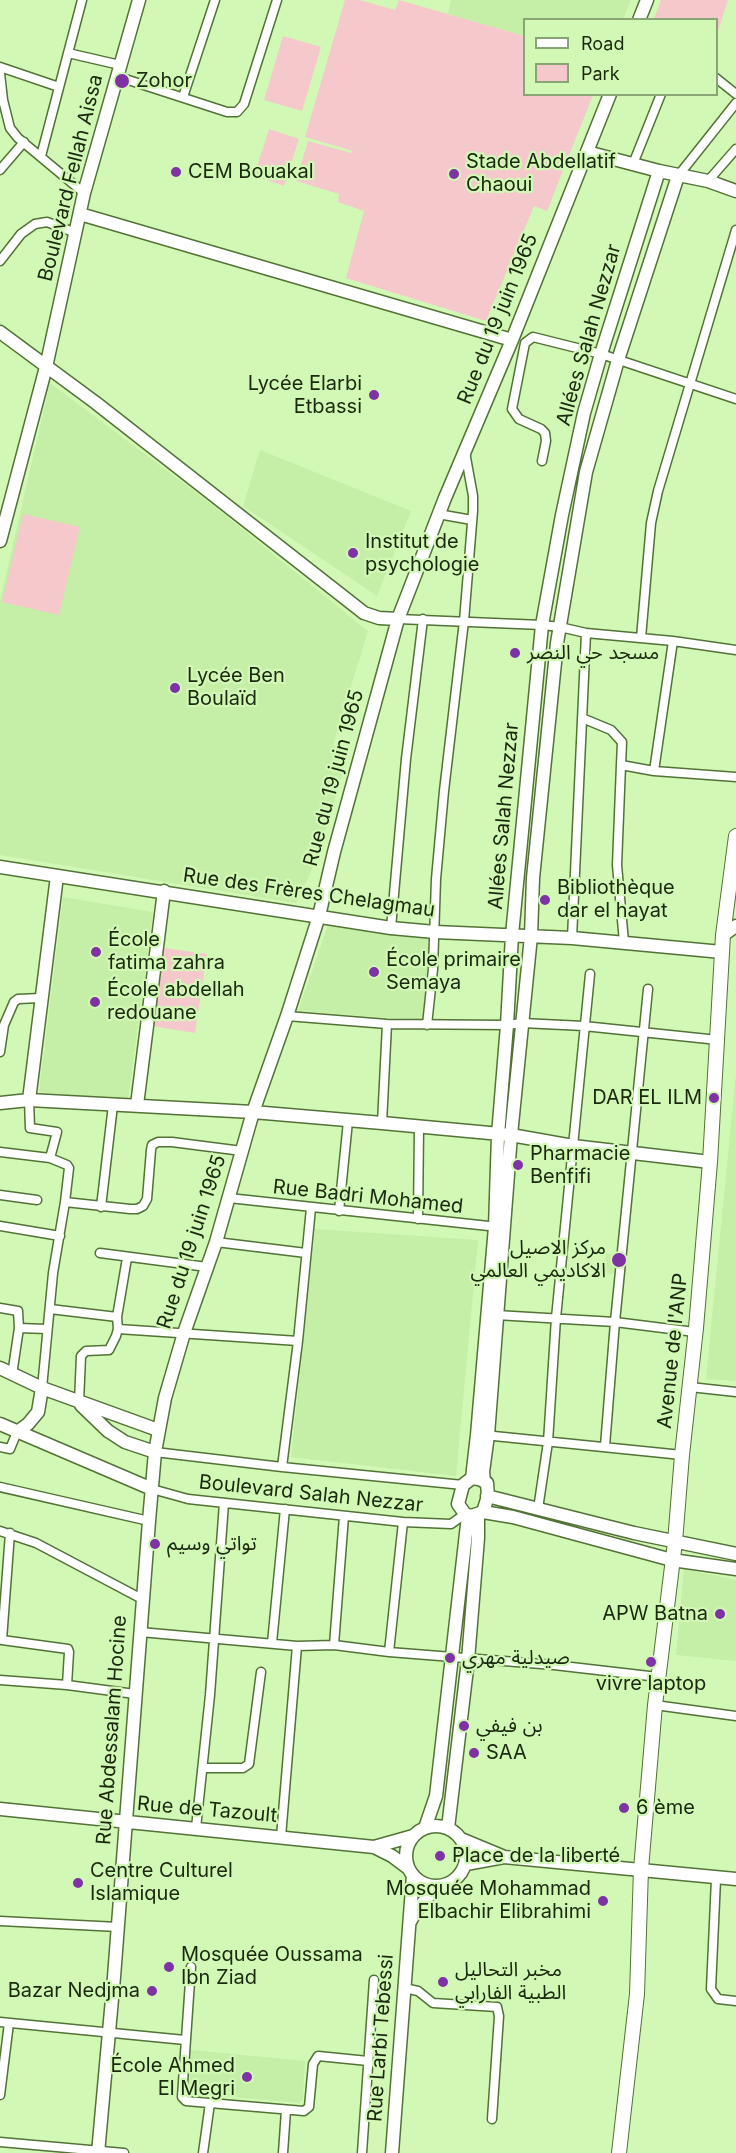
<!DOCTYPE html>
<html>
<head>
<meta charset="utf-8">
<style>
  body { margin:0 }
  #map { position:relative; width:736px; height:2153px; overflow:hidden; background:#d2f8b6; font-family:Inter,sans-serif }
  canvas { display:block }
  .legend { position:absolute; left:523px; top:18px; width:195px; height:78px; box-sizing:border-box; background:#d2f8b6; border:2px solid #88a573; margin:0; padding:8px 10px; list-style:none; font-size:18px; color:#1a280e }
  .legend li { display:flex; align-items:center; gap:12px; height:30px }
  .legend b { width:30px; border:2px solid #88a573 }
</style>
</head>
<body>
<div id="map">
<canvas width="736" height="2153"></canvas>
<ul class="legend">
<li><b style="height:8px;background:#fff"></b>Road</li>
<li><b style="height:16px;background:#f5c8cc"></b>Park</li>
</ul>
</div>
<script>
const g = document.querySelector('canvas').getContext('2d');
g.lineJoin = 'round';
function fill(path, color) {
  g.fillStyle = color;
  g.fill(path, 'evenodd');
}
function shape(rows) {
  const path = new Path2D();
  for (const r of rows) {
    if (r.length === 3) {
      path.moveTo(r[0] + r[2], r[1]);
      path.arc(r[0], r[1], r[2], 0, 2 * Math.PI);
      continue;
    }
    path.moveTo(r[0], r[1]);
    for (let i = 2; i < r.length; i += 2) path.lineTo(r[i], r[i + 1]);
  }
  return path;
}
function stroke(path, color, width, dash) {
  g.strokeStyle = color;
  g.lineWidth = width;
  g.lineCap = dash ? 'butt' : 'round';
  g.setLineDash(dash || []);
  g.stroke(path);
}
function write(font, color, halo, rows, align = 'center') {
  g.font = font + ' Inter,"Noto Sans Arabic",sans-serif';
  g.lineWidth = 4.5;
  g.setLineDash([]);
  g.textBaseline = 'middle';
  g.strokeStyle = halo;
  g.fillStyle = color;
  for (const [text, x, y, turn = 0] of rows) {
    g.save();
    g.translate(x, y);
    g.rotate((+turn || 0) * Math.PI / 180);
    g.textAlign = isNaN(turn) ? turn : align;
    if (halo) g.strokeText(text, 0, 0);
    g.fillText(text, 0, 0);
    g.restore();
  }
}
fill(shape([
  [451,0,631,0,623,19,524,20,524,36,448,14],
  [50,383,210,503,368,631,333,745,349,753,316,861,296,903,0,855,0,601],
  [260,450,411,511,377,596,243,506],
  [63,897,153,912,128,1100,39,1092],
  [330,920,439,932,431,1021,298,1011],
  [736,1073,736,1381,706,1379],
  [315,1229,478,1240,456,1476,291,1457],
  [606,1253,620,1256,613,1274,604,1273],
  [684,1569,736,1580,736,1661,676,1655],
  [191,2050,305,2061,303,2099,299,2103,189,2093]
]), '#c5eea6');
fill(shape([
  [345,0,360,0,395,10,399,0,524,36,524,94,593,95,547,211,534,206,486,321,346,278,364,211,338,202,339,194,296,181,308,141,351,153,353,151,305,137],
  [661,0,728,0,717,34,716,20,654,19],
  [283,36,321,47,302,111,264,100],
  [269,129,299,139,284,186,254,176],
  [23,514,80,527,59,615,2,602],
  [164,948,207,954,195,1033,152,1026]
]), '#f5c8cc');
const street = shape([
  [68,53,120,65],
  [0,67,59,87],
  [0,73,3,100,10,128,18,138,84,193],
  [116,76,227,112,237,112,244,104,277,0],
  [716,78,736,94],
  [183,97,215,0],
  [41,156,82,0],
  [633,164,661,94],
  [0,170,24,142],
  [678,176,736,103],
  [708,181,736,149],
  [0,261,21,234,35,224,47,222,76,233],
  [542,461,546,441,545,433,541,429,519,419,512,409,525,343,533,337,601,354,736,399],
  [438,514,472,520],
  [398,619,542,625,560,627,586,633,673,641,736,650],
  [641,638,651,523,658,491,736,230],
  [582,718,611,730,622,742,621,765],
  [654,771,673,641],
  [391,928,406,759,423,619],
  [572,938,586,633],
  [624,942,617,865,621,765,654,771,736,777],
  [287,1016,387,1024,507,1025,522,1023,584,1026,718,1040],
  [427,1025,433,969,436,879,444,791,464,621,473,511,473,496,465,452],
  [0,1052,4,1025,14,1002,18,999,41,998],
  [29,1100,30,1128,57,1132,50,1158],
  [382,1123,387,1024],
  [0,1152,50,1158,67,1165,69,1168,65,1202,53,1273,42,1388],
  [0,1195,37,1200],
  [229,1198,498,1227],
  [65,1202,130,1209,137,1209,143,1206,147,1199,151,1150,152,1145,158,1142,172,1142,242,1151],
  [101,1207,113,1105],
  [339,1211,348,1121],
  [418,1219,419,1127],
  [0,1226,60,1236],
  [216,1242,306,1253],
  [100,1253,207,1267],
  [0,1308,18,1311,19,1328,47,1329],
  [50,1309,117,1317],
  [496,1315,615,1322,695,1332],
  [118,1329,298,1341],
  [12,1375,19,1328],
  [690,1387,736,1392],
  [79,1402,81,1356,86,1351,109,1350,116,1336,118,1329,117,1317,127,1258],
  [484,1435,682,1455],
  [605,1446,615,1322,648,989],
  [0,1447,10,1449,17,1432],
  [155,1452,282,1467,463,1485],
  [282,1467,298,1341,311,1208],
  [0,1487,149,1521],
  [152,1489,188,1499,403,1522,451,1524,465,1514],
  [538,1509,548,1442,556,1318,590,974],
  [0,1531,36,1543,142,1599],
  [10,1533,2,1640,68,1649,69,1652,67,1685],
  [140,1632,297,1646,334,1645,389,1652,554,1665,658,1677],
  [272,1643,285,1509],
  [334,1645,344,1516],
  [389,1652,403,1522],
  [0,1680,67,1685,135,1694],
  [655,1705,736,1716],
  [204,1768,243,1768,249,1764,261,1672],
  [196,1828,210,1695,224,1503],
  [281,1837,297,1646],
  [716,1879,711,1989,718,1999,736,2001],
  [0,1921,118,1927],
  [191,1967,182,2097,186,2101,304,2111,309,2107,313,2064,318,2056,368,2061],
  [404,1988,418,1991,433,2003,497,2007,499,2016,492,2119],
  [0,2022,185,2040],
  [0,2095,9,2023],
  [0,2142,124,2153],
  [203,2153,210,2103],
  [283,2153,286,2110],
  [362,2153,374,1980]
]);
const secondary = shape([
  [639,20,647,0],
  [587,152,659,171,708,181,736,191],
  [80,214,512,340],
  [0,332,96,403,364,613,379,618,398,619],
  [0,541,46,367,84,193,139,0],
  [0,867,391,928,435,932,572,938,722,952],
  [723,935,736,926],
  [29,1100,57,876],
  [0,1103,29,1100,253,1112,382,1123,511,1135,573,1146,710,1162],
  [137,1105,164,891],
  [0,1368,42,1388,158,1430],
  [81,1405,108,1431,125,1442,155,1452],
  [0,1424,152,1489],
  [17,1432,28,1424,38,1412,42,1388],
  [472,1478,477,1435,495,1227,498,1135,507,1025,512,935,542,625,562,515,584,413,601,354,659,171],
  [472,1478,479,1479,487,1483,488,1496,483,1512,471,1516,465,1514,458,1504,463,1485,472,1478],
  [484,1481,483,1472,488,1435,511,1135,531,936,533,878,557,643,586,472,618,360,678,176],
  [487,1496,634,1533,736,1554],
  [483,1512,513,1517,672,1560,736,1569],
  [0,1809,374,1847,413,1836],
  [436,1856,30],
  [425,1828,436,1796,468,1516],
  [448,1828,468,1660,478,1538,478,1515],
  [461,1839,502,1856],
  [374,1847,392,1856,408,1868],
  [466,1864,504,1857,736,1879],
  [410,1922,416,1911,437,1886],
  [98,2153,114,1977,149,1521,155,1452,165,1398,184,1333,216,1242,253,1112,287,1016,319,916,334,852,398,619,445,498,512,340,610,94],
  [392,2153,413,1875]
]);
const primary = shape([
  [619,2153,637,1994,641,1869,655,1705,675,1542,682,1455,696,1328,710,1162,723,935,736,836]
]);
stroke(street, '#527236', 11);
stroke(secondary, '#527236', 15);
stroke(primary, '#527236', 16);
stroke(street, '#fff', 8);
stroke(secondary, '#fff', 12);
stroke(primary, '#fff', 14);
for (const [x, y, r, color] of [
  [122,81,8,"#7e32a3"],
  [176,172,6,"#7e32a3"],
  [454,174,6,"#7e32a3"],
  [374,395,6,"#7e32a3"],
  [353,553,6,"#7e32a3"],
  [515,653,6,"#7e32a3"],
  [175,688,6,"#7e32a3"],
  [545,900,6,"#7e32a3"],
  [96,952,6,"#7e32a3"],
  [374,972,6,"#7e32a3"],
  [95,1002,6,"#7e32a3"],
  [714,1098,6,"#7e32a3"],
  [518,1165,6,"#7e32a3"],
  [619,1260,8,"#7e32a3"],
  [155,1544,6,"#7e32a3"],
  [720,1614,6,"#7e32a3"],
  [450,1658,6,"#7e32a3"],
  [651,1662,6,"#7e32a3"],
  [464,1726,6,"#7e32a3"],
  [474,1753,6,"#7e32a3"],
  [624,1808,6,"#7e32a3"],
  [440,1856,6,"#7e32a3"],
  [78,1883,6,"#7e32a3"],
  [603,1901,6,"#7e32a3"],
  [169,1967,6,"#7e32a3"],
  [443,1982,6,"#7e32a3"],
  [152,1991,6,"#7e32a3"],
  [247,2077,6,"#7e32a3"]
]) {
  const dot = new Path2D();
  dot.arc(x, y, r, 0, 2 * Math.PI);
  g.fillStyle = color;
  g.fill(dot);
  stroke(dot, '#d2f8b6', 2);
}
write('20px', '#1a280e', '#d2f8b6', [
  ["Zohor",136,81],
  ["Stade Abdellatif",466,162],
  ["Chaoui",466,185],
  ["CEM Bouakal",188,172],
  ["Lycée Elarbi",362,384,"right"],
  ["Etbassi",362,407,"right"],
  ["Institut de",365,542],
  ["psychologie",365,565],
  ["مسجد حي النصر",527,653],
  ["Lycée Ben",187,676],
  ["Boulaïd",187,699],
  ["Bibliothèque",557,888],
  ["dar el hayat",557,911],
  ["École",108,940],
  ["fatima zahra",108,963],
  ["École primaire",386,960],
  ["Semaya",386,983],
  ["École abdellah",107,990],
  ["redouane",107,1013],
  ["DAR EL ILM",702,1098,"right"],
  ["Pharmacie",530,1154],
  ["Benfifi",530,1177],
  ["مركز الاصيل",606,1248,"right"],
  ["الاكاديمي العالمي",606,1271,"right"],
  ["تواتي وسيم",167,1544],
  ["APW Batna",708,1614,"right"],
  ["صيدلية مهري",462,1658],
  ["vivre laptop",651,1684,"center"],
  ["بن فيفي",476,1726],
  ["SAA",486,1753],
  ["6 ème",636,1808],
  ["Place de la liberté",452,1856],
  ["Centre Culturel",90,1871],
  ["Islamique",90,1894],
  ["Mosquée Mohammad",591,1889,"right"],
  ["Elbachir Elibrahimi",591,1912,"right"],
  ["Mosquée Oussama",181,1955],
  ["Ibn Ziad",181,1978],
  ["مخبر التحاليل",455,1970],
  ["الطبية الفارابي",455,1993],
  ["Bazar Nedjma",140,1991,"right"],
  ["École Ahmed",235,2066,"right"],
  ["El Megri",235,2089,"right"]
], 'left');
write('20px', '#1a280e', '#d2f8b6', [
  ["Boulevard Fellah Aissa",71,178,-76],
  ["Rue du 19 juin 1965",498,319,-68],
  ["Allées Salah Nezzar",589,335,-74],
  ["Rue du 19 juin 1965",334,778,-75],
  ["Allées Salah Nezzar",504,816,-85],
  ["Rue des Frères Chelagmau",309,893,8],
  ["Rue Badri Mohamed",368,1197,6],
  ["Rue du 19 juin 1965",192,1242,-72],
  ["Avenue de l'ANP",673,1351,-84],
  ["Boulevard Salah Nezzar",311,1494,6],
  ["Rue Abdessalam Hocine",112,1730,-86],
  ["Rue de Tazoult",207,1810,5],
  ["Rue Larbi Tebessi",381,2038,-86]
]);
</script>
</body>
</html>
